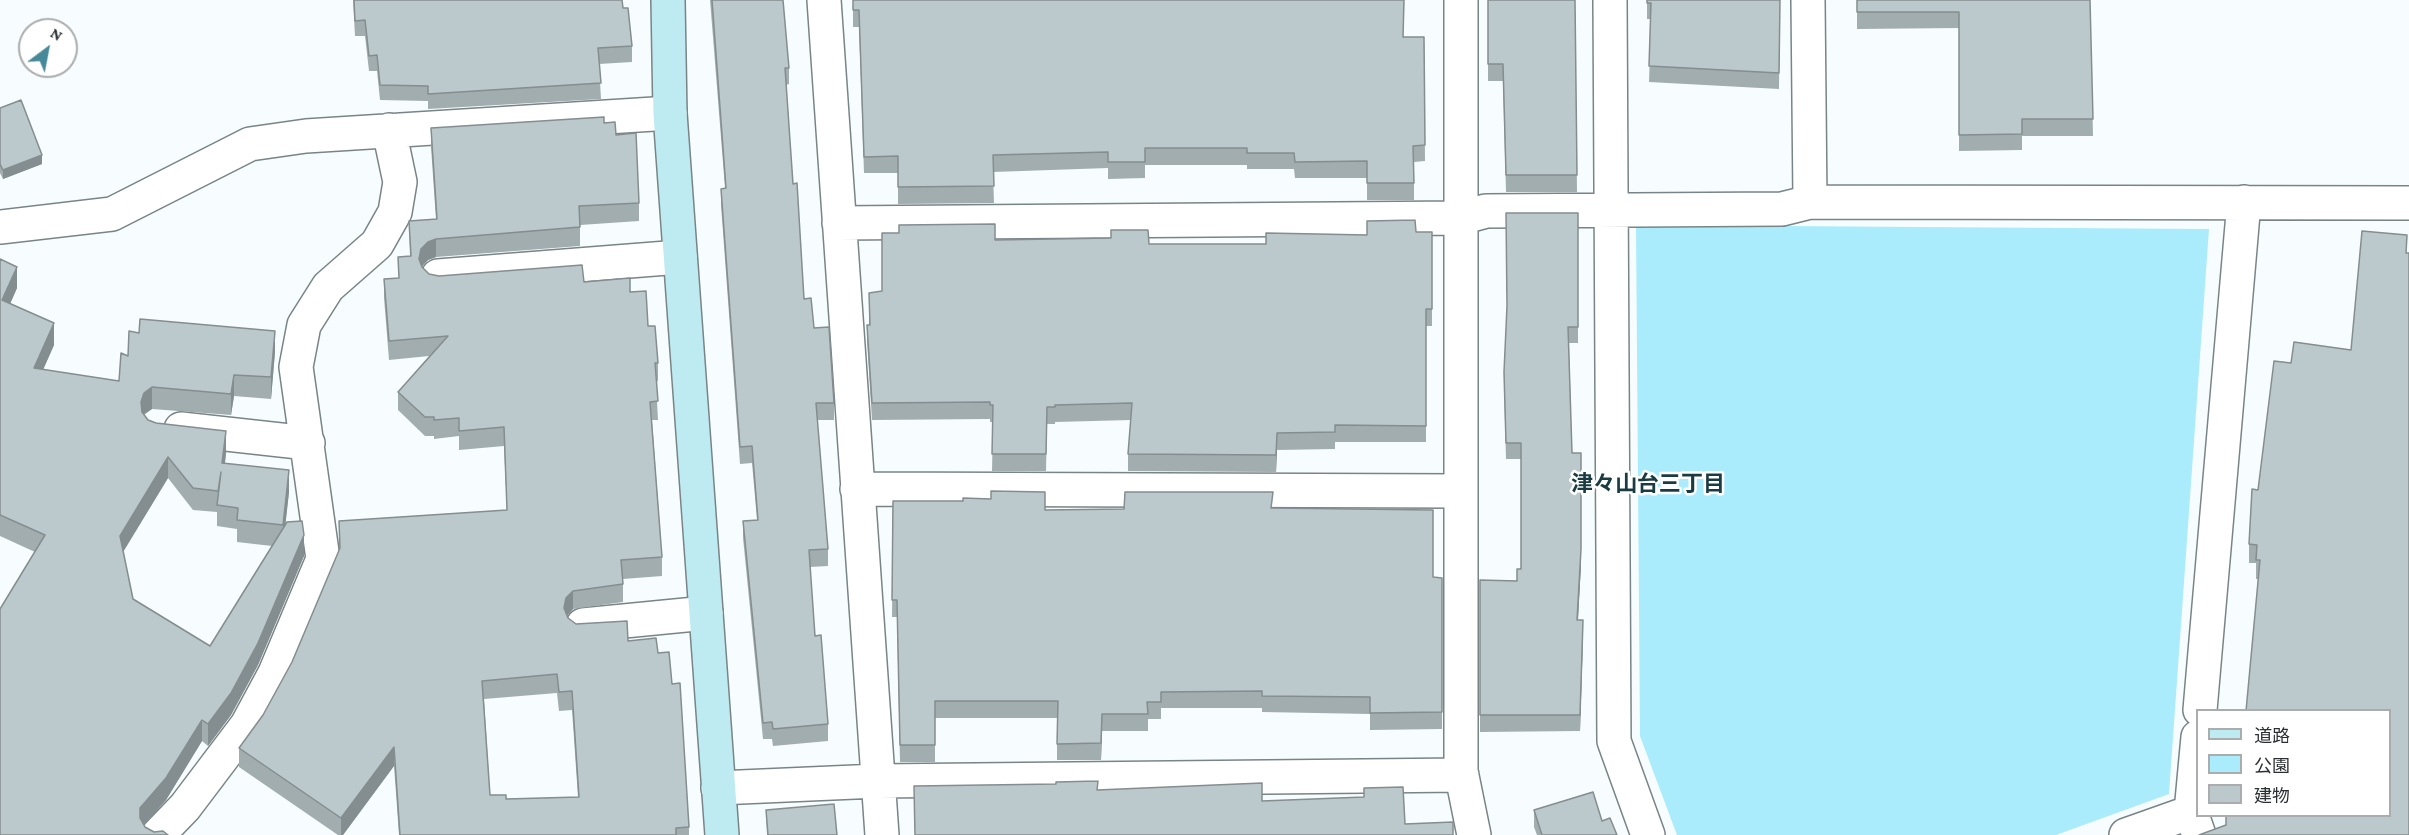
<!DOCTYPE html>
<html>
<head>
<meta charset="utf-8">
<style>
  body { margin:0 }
  #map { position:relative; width:2409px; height:835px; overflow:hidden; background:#f7fdfe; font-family:"Crimson Pro","Noto Sans JP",serif }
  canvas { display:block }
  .legend { position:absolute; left:2196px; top:709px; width:195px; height:108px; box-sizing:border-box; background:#fff; border:2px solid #aaacad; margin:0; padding:8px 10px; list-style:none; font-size:18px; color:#2b2f31 }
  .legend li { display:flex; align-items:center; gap:12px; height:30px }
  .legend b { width:30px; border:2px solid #aaacad }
  .north { position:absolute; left:18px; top:18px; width:60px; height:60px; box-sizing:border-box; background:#fff; border:2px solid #aaacad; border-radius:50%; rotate:32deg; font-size:16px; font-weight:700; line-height:24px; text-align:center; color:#2b2f31 }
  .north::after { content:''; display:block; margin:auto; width:21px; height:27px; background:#468a99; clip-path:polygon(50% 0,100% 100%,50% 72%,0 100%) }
</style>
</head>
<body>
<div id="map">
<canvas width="2409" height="835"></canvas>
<ul class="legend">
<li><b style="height:8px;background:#beeaf2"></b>道路</li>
<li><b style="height:16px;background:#aaecfb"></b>公園</li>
<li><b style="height:16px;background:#bcc9cc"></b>建物</li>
</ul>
<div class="north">N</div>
</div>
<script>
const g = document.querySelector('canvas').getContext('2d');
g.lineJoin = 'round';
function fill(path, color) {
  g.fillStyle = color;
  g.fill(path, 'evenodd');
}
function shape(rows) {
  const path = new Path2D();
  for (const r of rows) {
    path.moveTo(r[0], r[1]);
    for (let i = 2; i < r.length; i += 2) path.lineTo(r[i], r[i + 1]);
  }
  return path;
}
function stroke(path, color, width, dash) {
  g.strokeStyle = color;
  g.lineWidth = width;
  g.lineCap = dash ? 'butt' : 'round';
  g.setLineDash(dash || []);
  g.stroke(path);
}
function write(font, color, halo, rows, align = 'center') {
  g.font = font + ' "Crimson Pro","Noto Sans JP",serif';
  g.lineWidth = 5;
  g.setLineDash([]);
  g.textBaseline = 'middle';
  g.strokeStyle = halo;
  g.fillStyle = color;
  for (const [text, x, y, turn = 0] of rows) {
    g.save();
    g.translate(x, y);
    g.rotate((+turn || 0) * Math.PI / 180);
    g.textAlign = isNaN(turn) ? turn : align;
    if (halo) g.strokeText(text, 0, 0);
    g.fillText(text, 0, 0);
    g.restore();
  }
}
fill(shape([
  [1636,225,2209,229,2169,794,2056,835,1677,835,1640,736]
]), '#aaecfb');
const street = shape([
  [824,0,882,835],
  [1461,0,1461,771,1474,835],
  [1610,0,1614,741,1648,835],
  [1808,0,1810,202],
  [839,223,1460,218,1486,211,1782,209,1810,202,2409,203],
  [0,227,112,214,250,144,306,136,670,113],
  [438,276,680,257],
  [181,429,308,443],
  [857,489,1461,491],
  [583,625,706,613],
  [2200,710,2244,202],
  [2198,737,2191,812,2199,835],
  [718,788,878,781,1462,775],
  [158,835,185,807,247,725,275,673,323,559,296,367,304,325,328,287,377,244,395,212,400,182,389,130],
  [2126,835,2191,812]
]);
const secondary = shape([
  [668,0,670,113,722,835]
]);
stroke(street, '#788486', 36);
stroke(secondary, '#788486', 36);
stroke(street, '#fff', 33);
stroke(secondary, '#beeaf2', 33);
fill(shape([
  [353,0,622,0,623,8,632,46,632,62,599,64,601,99,428,109,428,101,380,100,377,71,369,71,365,36,355,36],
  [710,0,783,0,789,68,789,84,786,85,793,184,804,299,814,328,834,403,834,420,817,420,828,549,828,566,810,567,815,636,828,724,828,741,773,746,772,739,763,739,743,538,743,521,757,520,752,463,740,464,721,205,721,189,725,188],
  [853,0,1404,0,1403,37,1424,37,1425,161,1414,162,1414,200,1367,200,1367,178,1295,178,1294,169,1247,169,1247,165,1145,165,1145,178,1108,179,1108,168,993,172,994,203,898,204,898,173,864,173,859,27,853,27],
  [1488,0,1575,0,1577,192,1506,192,1503,81,1488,81],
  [1647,0,1780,0,1779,89,1649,82,1651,19,1647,19],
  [1857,0,2090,0,2093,136,2022,136,2022,150,1959,151,1959,28,1857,29],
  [0,108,42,164,3,179,0,173],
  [604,123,616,135,639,203,639,221,580,225,580,246,436,257,428,260,422,267,429,274,439,276,584,282,630,292,648,326,658,363,658,381,656,382,658,420,652,420,662,557,662,576,623,579,623,602,573,609,567,615,568,618,576,624,628,641,658,653,672,684,689,827,689,835,399,835,394,766,343,835,338,835,239,767,239,748,263,715,292,662,340,549,339,521,507,510,504,446,459,450,459,436,434,439,434,436,425,436,398,410,398,392,429,356,389,360,384,298,384,279,398,278,410,256,409,221,436,220,431,147,431,128],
  [557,693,559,711,572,710,578,797,506,799,490,795,484,699],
  [1578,213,1578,343,1569,343,1572,453,1581,565,1578,620,1583,637,1580,731,1480,732,1480,580,1517,581,1521,569,1521,459,1506,459,1504,388],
  [1416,232,1432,232,1432,326,1426,326,1426,442,1335,442,1335,449,1277,450,1276,472,1128,471,1128,454,1131,420,1055,422,1055,424,1047,424,1046,471,992,471,993,422,990,422,990,419,872,420,867,341,867,325,869,325,869,293,882,291,899,233,995,240,1149,244,1266,244,1367,235],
  [0,259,17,288,10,304,54,345,43,370,119,381,128,356,275,352,271,399,234,396,231,415,152,409,144,415,148,420,226,453,225,464,289,492,285,525,304,556,258,665,231,715,208,746,202,741,166,800,144,825,0,835,35,552,0,536],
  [168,478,193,510,217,512,217,526,237,529,237,542,272,546,210,646,133,599,123,552],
  [2291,363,2390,816,2258,579,2256,579,2256,563,2249,563,2249,544,2258,490],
  [893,501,1045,510,1273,508,1433,577,1442,578,1442,729,1370,730,1370,714,1262,712,1262,708,1161,708,1161,719,1148,719,1148,731,1102,731,1101,760,1057,760,1057,718,935,718,935,762,900,762,897,617,892,617],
  [766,810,837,835,767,835],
  [1534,810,1602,821,1617,835,1537,835,1534,827]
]), '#a2adaf');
fill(shape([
  [42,155,42,164,3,179,3,170],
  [436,239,436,257,428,260,421,267,419,259,421,249,428,242],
  [17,267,17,288,2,322,2,300],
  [54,323,54,345,34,390,34,368],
  [275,331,275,352,271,399,271,377],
  [234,375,234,396,231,415,231,394],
  [152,387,152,409,144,414,141,423,141,402,144,393],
  [226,431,226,453,222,485,222,463],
  [1277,433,1277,450,1276,472,1276,455],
  [168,457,168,478,120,557,120,536],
  [289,470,289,492,283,547,283,525],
  [304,535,304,556,258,665,231,715,208,746,208,724],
  [1581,549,1581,565,1577,637,1577,620],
  [573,591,573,609,566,617,564,608,566,598],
  [1583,620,1583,637,1580,731,1580,715],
  [1102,714,1102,731,1101,760,1101,743],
  [202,720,202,741,166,800,140,830,140,808],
  [394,747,394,766,343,835,341,835,341,818]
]), '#848d8f');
const building = shape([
  [354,0,622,0,623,8,628,8,632,46,598,48,601,83,428,94,428,86,380,85,377,55,369,56,365,20,355,21,354,0],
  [712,0,783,0,789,68,785,68,793,184,797,183,804,299,811,298,814,328,829,327,834,403,816,403,828,549,809,550,815,636,821,635,828,724,773,729,772,722,763,723,743,521,758,520,752,446,740,447,721,189,726,188,712,0],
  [853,0,1404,0,1403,37,1424,37,1425,145,1413,146,1414,183,1367,183,1367,161,1295,162,1294,153,1247,153,1247,148,1145,148,1145,162,1108,162,1108,152,993,155,994,186,898,187,898,156,864,157,859,10,853,10,853,0],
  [1488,0,1575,0,1577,175,1506,175,1503,64,1488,64,1488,0],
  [1647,0,1780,0,1779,73,1649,66,1651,3,1647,3,1647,0],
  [1857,0,2090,0,2093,119,2022,119,2022,134,1959,135,1959,12,1857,12,1857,0],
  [21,100,42,155,3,170,0,164,0,108,21,100],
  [604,117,604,123,615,122,616,135,636,133,639,203,579,206,580,227,436,239,428,242,421,249,419,259,422,267,429,274,439,276,582,265,584,282,630,278,630,292,646,291,648,326,655,326,658,363,655,363,658,401,650,402,662,557,621,560,623,584,573,591,566,598,564,608,568,618,576,624,627,621,628,641,656,638,658,653,669,652,672,684,680,683,689,827,676,828,676,835,400,835,394,747,341,818,239,748,263,715,292,662,340,548,339,521,507,510,504,427,459,431,459,418,434,420,434,417,425,417,398,392,448,336,389,341,384,279,399,278,398,257,411,256,409,221,437,219,431,128,604,117],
  [557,674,559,692,572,691,579,797,506,799,506,795,490,795,482,681,557,674],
  [1506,213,1578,213,1578,327,1568,327,1572,453,1581,453,1581,549,1577,620,1583,620,1580,715,1480,715,1480,580,1517,581,1517,569,1521,569,1521,443,1506,443,1504,372,1507,306,1506,213],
  [1415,220,1416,232,1432,232,1432,309,1426,309,1426,426,1335,425,1335,432,1277,433,1276,455,1128,454,1132,403,1055,405,1055,407,1047,407,1046,454,992,454,993,405,990,405,990,402,872,403,867,325,870,325,869,293,882,291,882,233,899,233,899,225,995,224,995,240,1111,238,1111,230,1148,230,1149,244,1266,244,1266,233,1367,235,1367,221,1415,220],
  [2362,231,2407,235,2406,253,2409,253,2409,835,2199,835,2226,825,2226,816,2390,816,2390,711,2246,711,2260,560,2256,560,2257,545,2249,544,2252,489,2258,490,2274,361,2291,363,2294,342,2351,350,2362,231],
  [0,259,17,267,2,300,54,323,34,368,119,381,121,353,128,356,129,331,139,333,140,319,275,331,271,377,234,375,231,394,152,387,144,393,141,402,142,412,148,420,156,423,226,431,222,463,289,470,283,525,237,520,238,508,217,505,221,472,218,491,193,488,168,457,120,536,133,599,210,646,287,522,302,521,304,535,258,643,231,693,208,724,202,720,166,778,140,808,140,818,145,827,154,832,163,831,168,835,0,835,0,609,45,535,0,515,0,259],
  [991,491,1045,492,1045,510,1124,509,1125,492,1273,492,1271,508,1433,510,1433,577,1442,578,1442,712,1370,713,1370,697,1262,696,1262,691,1161,692,1161,702,1147,702,1148,714,1102,714,1101,743,1057,744,1058,701,935,701,935,745,900,745,897,600,892,600,893,501,963,501,963,498,991,499,991,491],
  [1098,781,1097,790,1262,783,1262,801,1364,797,1364,788,1403,787,1405,824,1453,822,1453,835,915,835,914,786,1056,784,1056,782,1098,781],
  [1593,792,1602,821,1610,818,1617,835,1542,835,1534,810,1593,792],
  [834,804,837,835,768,835,766,810,834,804]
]);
fill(building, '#bcc9cc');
stroke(building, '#848d8f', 1.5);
write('bold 22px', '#1b3b42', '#fff', [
  ["津々山台三丁目",1648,484]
]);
</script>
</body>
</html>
